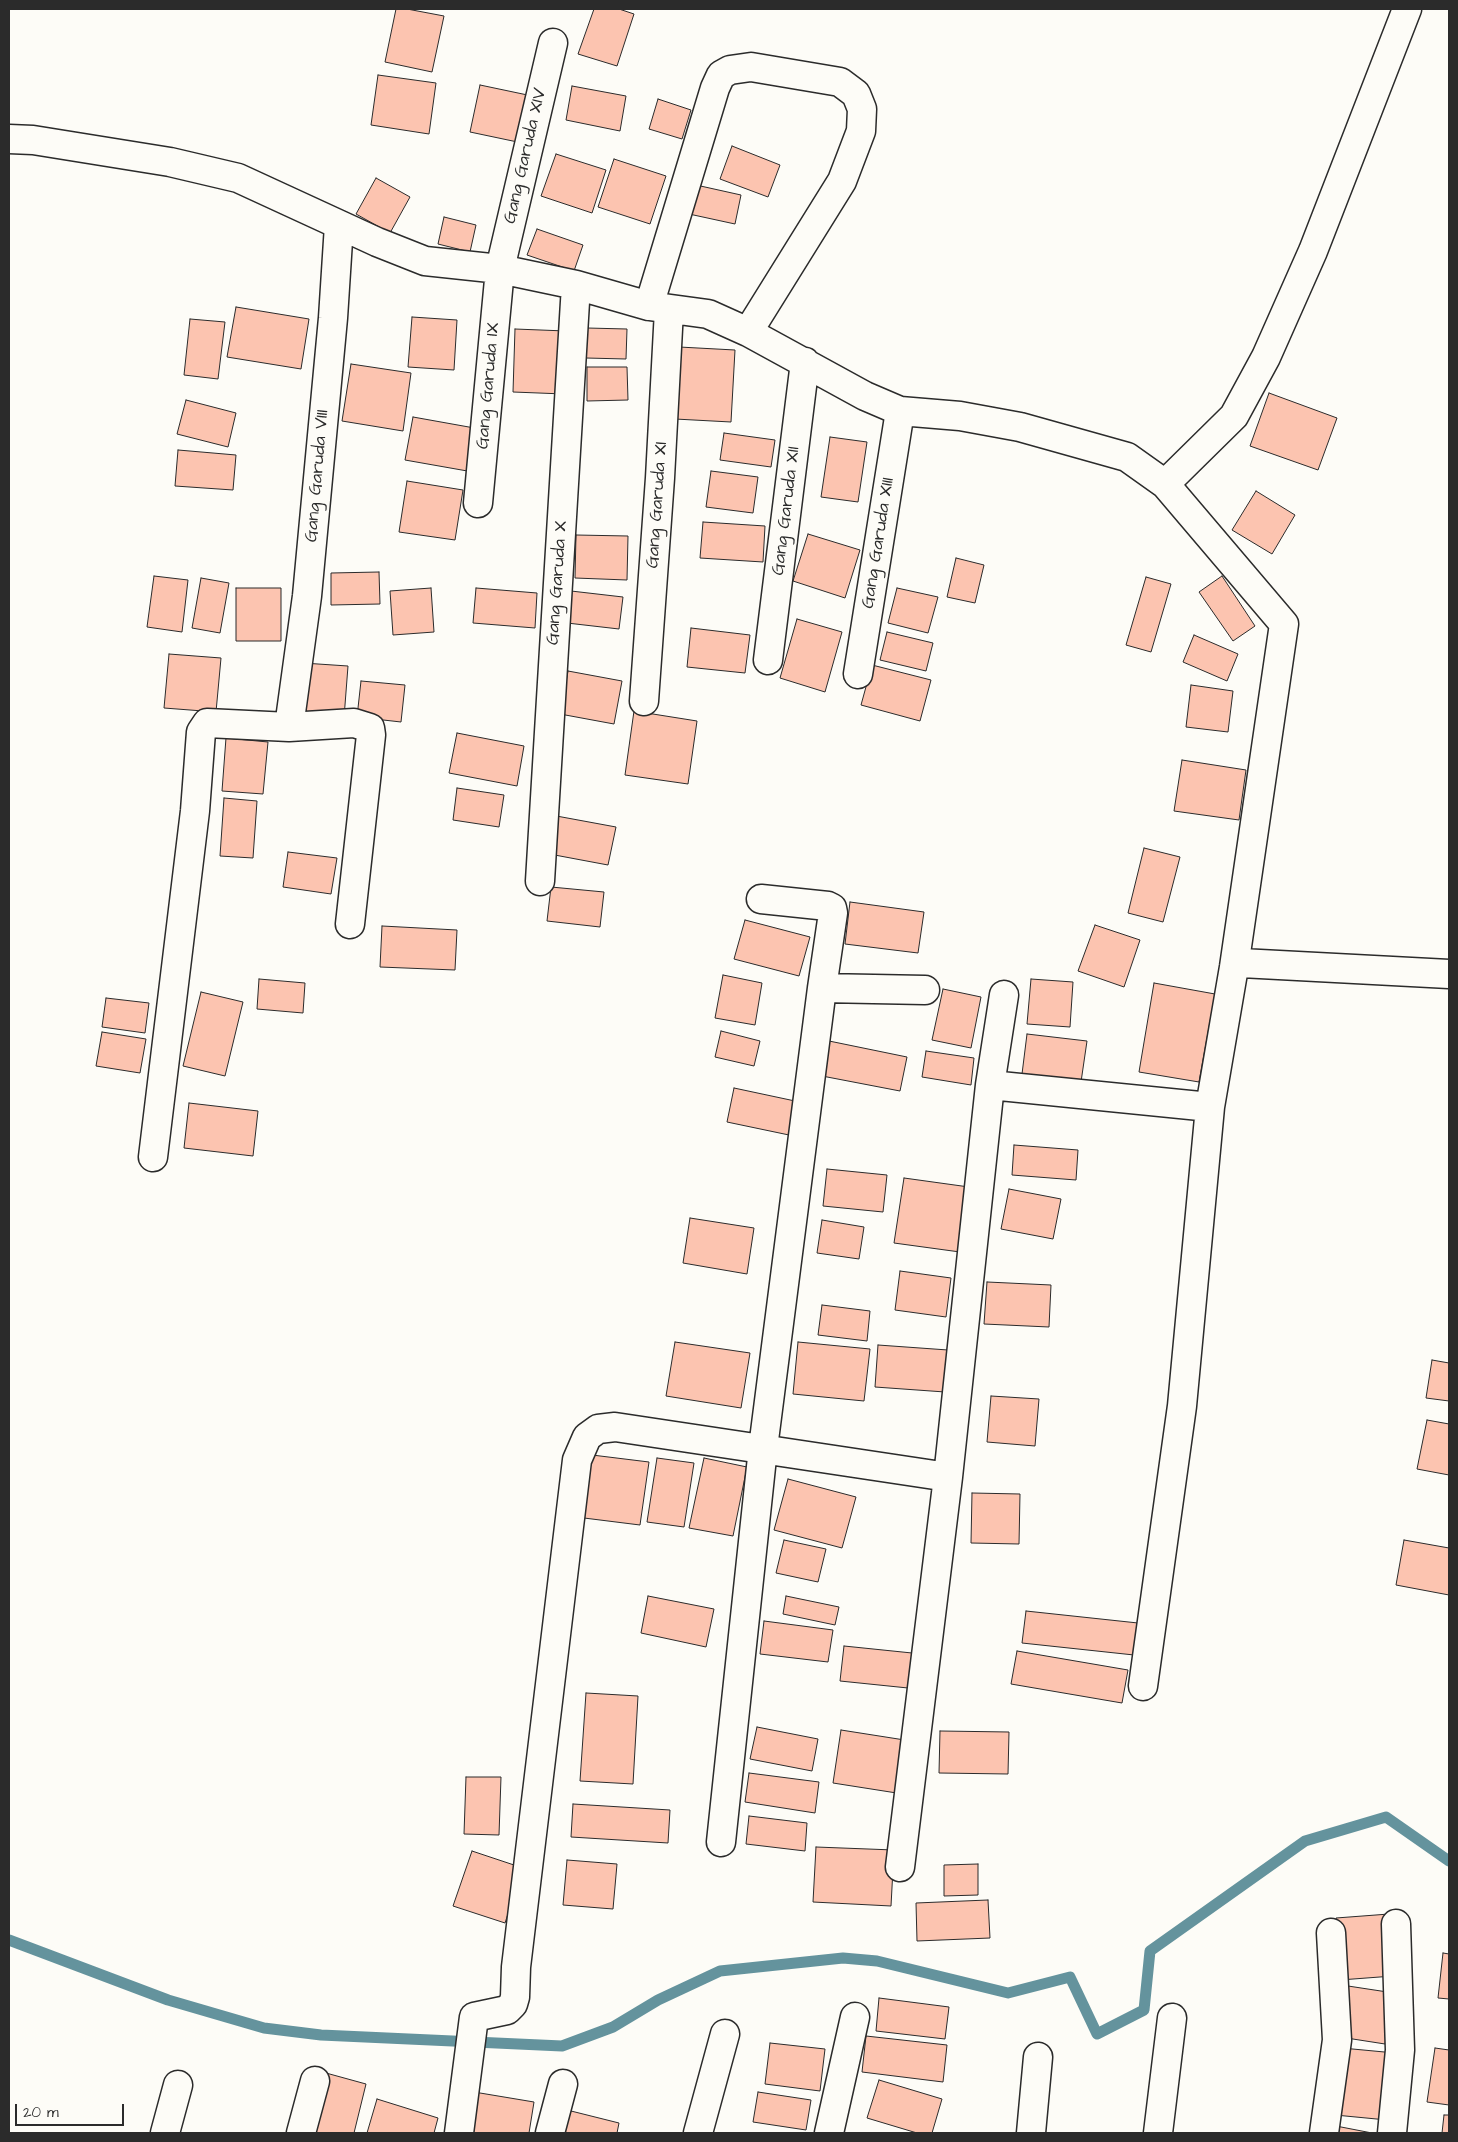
<!DOCTYPE html>
<html>
<head>
<meta charset="utf-8">
<style>
  body { margin:0 }
  #map { position:relative; width:1458px; height:2142px; overflow:hidden; background:#fdfcf7; font-family:"Architects Daughter",sans-serif }
  canvas { display:block }
  .frame { position:absolute; inset:0; border:10px solid #2b2b2b; pointer-events:none }
  .scale { position:absolute; left:15px; top:2104px; width:109px; height:22px; box-sizing:border-box; border:2px solid #2b2b2b; border-top:0; padding-left:6px; font-size:15px; line-height:18px; white-space:nowrap; color:#2b2b2b; -webkit-text-stroke:4px #fdfcf7; paint-order:stroke }
</style>
</head>
<body>
<div id="map">
<canvas width="1458" height="2142"></canvas>
<div class="frame"></div>
<div class="scale">20 m</div>
</div>
<script>
const g = document.querySelector('canvas').getContext('2d');
g.lineJoin = 'round';
function shape(rows) {
  const path = new Path2D();
  for (const r of rows) {
    path.moveTo(r[0], r[1]);
    for (let i = 2; i < r.length; i += 2) path.lineTo(r[i], r[i + 1]);
  }
  return path;
}
function stroke(path, color, width, dash) {
  g.strokeStyle = color;
  g.lineWidth = width;
  g.lineCap = dash ? 'butt' : 'round';
  g.setLineDash(dash || []);
  g.stroke(path);
}
function fill(path, color) {
  g.fillStyle = color;
  g.fill(path, 'evenodd');
}
function write(font, color, halo, rows, align = 'center') {
  g.font = font + ' "Architects Daughter",sans-serif';
  g.lineWidth = 4;
  g.setLineDash([]);
  g.textBaseline = 'middle';
  g.strokeStyle = halo;
  g.fillStyle = color;
  for (const [text, x, y, turn = 0] of rows) {
    g.save();
    g.translate(x, y);
    g.rotate((+turn || 0) * Math.PI / 180);
    g.textAlign = isNaN(turn) ? turn : align;
    if (halo) g.strokeText(text, 0, 0);
    g.fillText(text, 0, 0);
    g.restore();
  }
}
stroke(shape([
  [9,1940,168,2000,264,2028,321,2035,562,2046,613,2027,658,2000,720,1971,843,1958,877,1961,1008,1993,1070,1977,1097,2034,1144,2010,1150,1951,1305,1841,1386,1817,1449,1861]
]), '#64939d', 11);
const building = shape([
  [396,9,407,9,444,16,432,72,385,62,396,9],
  [594,9,619,9,634,14,617,66,578,54,594,9],
  [378,75,436,83,429,134,371,125,378,75],
  [480,85,537,97,527,144,470,132,480,85],
  [572,86,626,96,620,131,566,120,572,86],
  [658,99,691,110,682,139,649,129,658,99],
  [732,146,780,165,768,197,720,179,732,146],
  [556,154,606,170,592,213,541,196,556,154],
  [614,159,666,176,650,224,598,207,614,159],
  [376,178,410,197,390,233,356,214,376,178],
  [696,185,741,195,735,224,689,214,696,185],
  [444,217,476,225,470,252,438,244,444,217],
  [537,229,583,245,574,271,527,255,537,229],
  [236,307,309,319,301,369,227,357,236,307],
  [412,317,457,320,454,370,408,367,412,317],
  [190,319,225,322,218,379,184,375,190,319],
  [587,328,627,329,626,359,586,358,587,328],
  [515,329,566,331,564,394,513,392,515,329],
  [679,347,735,350,731,422,675,419,679,347],
  [351,364,411,373,403,431,342,421,351,364],
  [587,367,627,367,628,400,587,401,587,367],
  [1269,393,1337,418,1318,470,1250,446,1269,393],
  [186,400,236,413,228,447,177,434,186,400],
  [413,417,480,429,473,472,405,460,413,417],
  [724,433,775,440,771,467,720,460,724,433],
  [830,437,867,442,858,502,821,497,830,437],
  [178,450,236,455,233,490,175,486,178,450],
  [711,471,758,477,753,513,706,507,711,471],
  [407,481,463,490,455,540,399,532,407,481],
  [1256,491,1295,515,1272,554,1232,530,1256,491],
  [703,522,765,526,763,562,700,558,703,522],
  [808,534,860,550,845,598,793,581,808,534],
  [576,535,628,536,627,580,575,578,576,535],
  [956,558,984,565,975,603,947,597,956,558],
  [379,572,380,604,331,605,331,573,379,572],
  [154,576,188,580,182,632,147,627,154,576],
  [1222,576,1255,626,1233,641,1199,592,1222,576],
  [1146,577,1171,584,1151,652,1126,645,1146,577],
  [201,578,229,583,220,633,192,628,201,578],
  [236,588,281,588,281,641,236,641,236,588],
  [431,588,434,632,393,635,390,591,431,588],
  [476,588,537,593,535,628,473,623,476,588],
  [897,588,938,597,928,633,888,623,897,588],
  [571,591,623,597,619,629,567,623,571,591],
  [797,619,842,632,825,692,780,678,797,619],
  [691,628,750,635,745,673,687,667,691,628],
  [887,632,933,643,926,671,880,660,887,632],
  [1194,635,1238,654,1227,681,1183,662,1194,635],
  [169,654,221,658,216,712,164,708,169,654],
  [303,663,348,666,344,718,299,715,303,663],
  [872,665,931,680,920,721,861,705,872,665],
  [568,671,622,681,614,724,560,714,568,671],
  [361,681,405,685,401,722,357,717,361,681],
  [1191,685,1233,691,1228,732,1186,727,1191,685],
  [634,711,697,721,688,784,625,775,634,711],
  [457,733,524,746,517,786,449,773,457,733],
  [226,738,268,742,263,794,222,791,226,738],
  [1182,760,1246,770,1239,820,1174,811,1182,760],
  [457,788,504,795,499,827,453,820,457,788],
  [224,798,257,801,253,858,220,856,224,798],
  [551,815,616,827,608,865,544,853,551,815],
  [1144,848,1180,857,1163,922,1128,913,1144,848],
  [288,852,337,858,331,894,283,887,288,852],
  [551,887,604,892,600,927,547,921,551,887],
  [850,902,924,912,918,953,845,944,850,902],
  [745,920,810,937,799,976,734,959,745,920],
  [1095,925,1140,940,1124,987,1078,971,1095,925],
  [382,926,457,930,455,970,380,967,382,926],
  [723,975,762,983,755,1025,715,1018,723,975],
  [259,979,305,983,303,1013,257,1009,259,979],
  [1031,979,1073,982,1070,1027,1027,1024,1031,979],
  [1154,983,1215,994,1199,1082,1139,1072,1154,983],
  [943,989,981,997,971,1048,932,1040,943,989],
  [201,992,243,1002,225,1076,183,1066,201,992],
  [106,998,149,1003,145,1033,102,1027,106,998],
  [721,1031,760,1041,754,1066,715,1057,721,1031],
  [102,1032,146,1039,140,1073,96,1066,102,1032],
  [1027,1034,1087,1041,1081,1082,1022,1074,1027,1034],
  [829,1041,907,1057,900,1091,822,1076,829,1041],
  [926,1051,974,1058,971,1085,922,1077,926,1051],
  [734,1088,795,1101,789,1135,727,1122,734,1088],
  [189,1103,258,1111,253,1156,184,1148,189,1103],
  [1014,1145,1078,1150,1076,1180,1012,1175,1014,1145],
  [827,1169,887,1175,883,1212,823,1206,827,1169],
  [904,1178,969,1187,960,1252,894,1243,904,1178],
  [1009,1189,1061,1199,1053,1239,1001,1229,1009,1189],
  [690,1218,754,1228,747,1274,683,1263,690,1218],
  [822,1220,864,1227,859,1259,817,1253,822,1220],
  [900,1271,951,1278,946,1317,895,1310,900,1271],
  [987,1282,1051,1285,1049,1327,984,1324,987,1282],
  [822,1305,870,1311,867,1341,818,1335,822,1305],
  [675,1342,750,1353,741,1408,666,1396,675,1342],
  [798,1342,870,1349,864,1401,793,1394,798,1342],
  [878,1345,948,1350,945,1392,875,1387,878,1345],
  [1432,1360,1449,1363,1449,1401,1426,1398,1432,1360],
  [991,1396,1039,1399,1035,1446,987,1442,991,1396],
  [1427,1420,1449,1424,1449,1475,1417,1469,1427,1420],
  [592,1455,649,1462,640,1525,584,1518,592,1455],
  [657,1458,694,1463,684,1527,647,1522,657,1458],
  [704,1458,747,1467,733,1536,689,1528,704,1458],
  [788,1479,856,1497,842,1548,774,1530,788,1479],
  [972,1493,1020,1494,1019,1544,971,1543,972,1493],
  [784,1540,826,1549,818,1582,776,1573,784,1540],
  [1404,1540,1449,1548,1449,1595,1396,1585,1404,1540],
  [648,1596,714,1609,706,1647,641,1633,648,1596],
  [786,1596,839,1607,835,1625,783,1614,786,1596],
  [1026,1611,1138,1623,1134,1655,1022,1643,1026,1611],
  [764,1621,833,1630,828,1662,760,1654,764,1621],
  [844,1646,912,1653,908,1688,840,1681,844,1646],
  [1017,1651,1128,1670,1122,1703,1011,1684,1017,1651],
  [586,1693,638,1696,633,1784,580,1781,586,1693],
  [757,1727,818,1739,812,1771,750,1759,757,1727],
  [841,1730,911,1741,903,1794,833,1783,841,1730],
  [940,1731,1009,1732,1008,1774,939,1773,940,1731],
  [749,1773,819,1782,815,1813,745,1802,749,1773],
  [466,1777,501,1777,499,1835,464,1834,466,1777],
  [573,1804,670,1810,668,1843,571,1837,573,1804],
  [749,1816,807,1823,805,1851,746,1844,749,1816],
  [816,1847,894,1850,891,1906,813,1902,816,1847],
  [472,1851,523,1868,505,1923,453,1906,472,1851],
  [567,1860,617,1864,613,1909,563,1905,567,1860],
  [978,1864,978,1895,944,1896,944,1865,978,1864],
  [988,1900,990,1938,917,1941,916,1903,988,1900],
  [1389,1914,1393,1976,1340,1980,1336,1918,1389,1914],
  [1443,1953,1449,1954,1449,1999,1438,1998,1443,1953],
  [1348,1986,1394,1993,1385,2044,1340,2037,1348,1986],
  [879,1998,949,2007,945,2039,876,2031,879,1998],
  [866,2036,947,2045,943,2082,862,2072,866,2036],
  [770,2043,825,2049,820,2091,765,2084,770,2043],
  [1342,2048,1395,2053,1387,2120,1335,2115,1342,2048],
  [1435,2048,1449,2050,1449,2105,1427,2102,1435,2048],
  [326,2073,366,2084,354,2133,311,2133,326,2073],
  [879,2080,942,2099,932,2133,917,2133,867,2118,879,2080],
  [474,2092,534,2102,529,2133,467,2133,474,2092],
  [758,2092,811,2100,806,2130,753,2122,758,2092],
  [377,2099,438,2118,434,2133,367,2133,377,2099],
  [571,2111,619,2123,617,2133,564,2133,571,2111],
  [1444,2115,1449,2115,1449,2133,1442,2133,1444,2115],
  [1336,2126,1372,2133,1335,2133,1336,2126]
]);
fill(building, '#fcc4b0');
stroke(building, '#2b2b2b', 1);
const minor = shape([
  [9,139,33,140,170,162,238,178,377,242,425,261,500,269,576,285,649,306,708,314,748,332,865,396,900,411,960,416,1020,427,1127,457,1165,484,1284,624,1234,967,1210,1107,1182,1406,1143,1686],
  [649,306,715,88,721,75,730,70,751,67,840,82,856,94,862,109,861,131,842,181,748,332],
  [1165,484,1234,416,1266,357,1313,251,1407,9],
  [478,503,500,269,553,43],
  [768,660,805,362],
  [858,674,900,411],
  [644,701,660,478,669,310],
  [289,727,307,596,333,318,339,225],
  [540,881,576,285],
  [1234,967,1241,963,1449,974],
  [822,988,925,990],
  [990,1085,1210,1107],
  [153,1157,195,811,201,732,207,723,289,727,354,723,370,728,371,735,350,924],
  [721,1842,763,1448,822,988,833,913,832,908,828,906,761,899],
  [900,1867,948,1477,990,1085,1004,995],
  [165,2133,178,2085],
  [301,2133,315,2081],
  [459,2133,474,2017,507,2010,513,2004,515,1997,516,1967,577,1460,587,1437,598,1429,615,1427,948,1477],
  [550,2133,563,2084],
  [698,2133,725,2034],
  [829,2133,855,2017],
  [1031,2133,1038,2057],
  [1158,2133,1172,2018],
  [1324,2133,1337,2040,1331,1933],
  [1392,2133,1400,2050,1396,1924]
]);
stroke(minor, '#2b2b2b', 31);
stroke(minor, '#fdfcf7', 28);
write('18px', '#2b2b2b', '#fdfcf7', [
  ["Gang Garuda XIV",526,156,-77],
  ["Gang Garuda IX",489,386,-85],
  ["Gang Garuda VIII",318,476,-85],
  ["Gang Garuda XI",658,505,-86],
  ["Gang Garuda XII",787,511,-83],
  ["Gang Garuda XIII",879,543,-81],
  ["Gang Garuda X",558,583,-86]
]);
</script>
</body>
</html>
